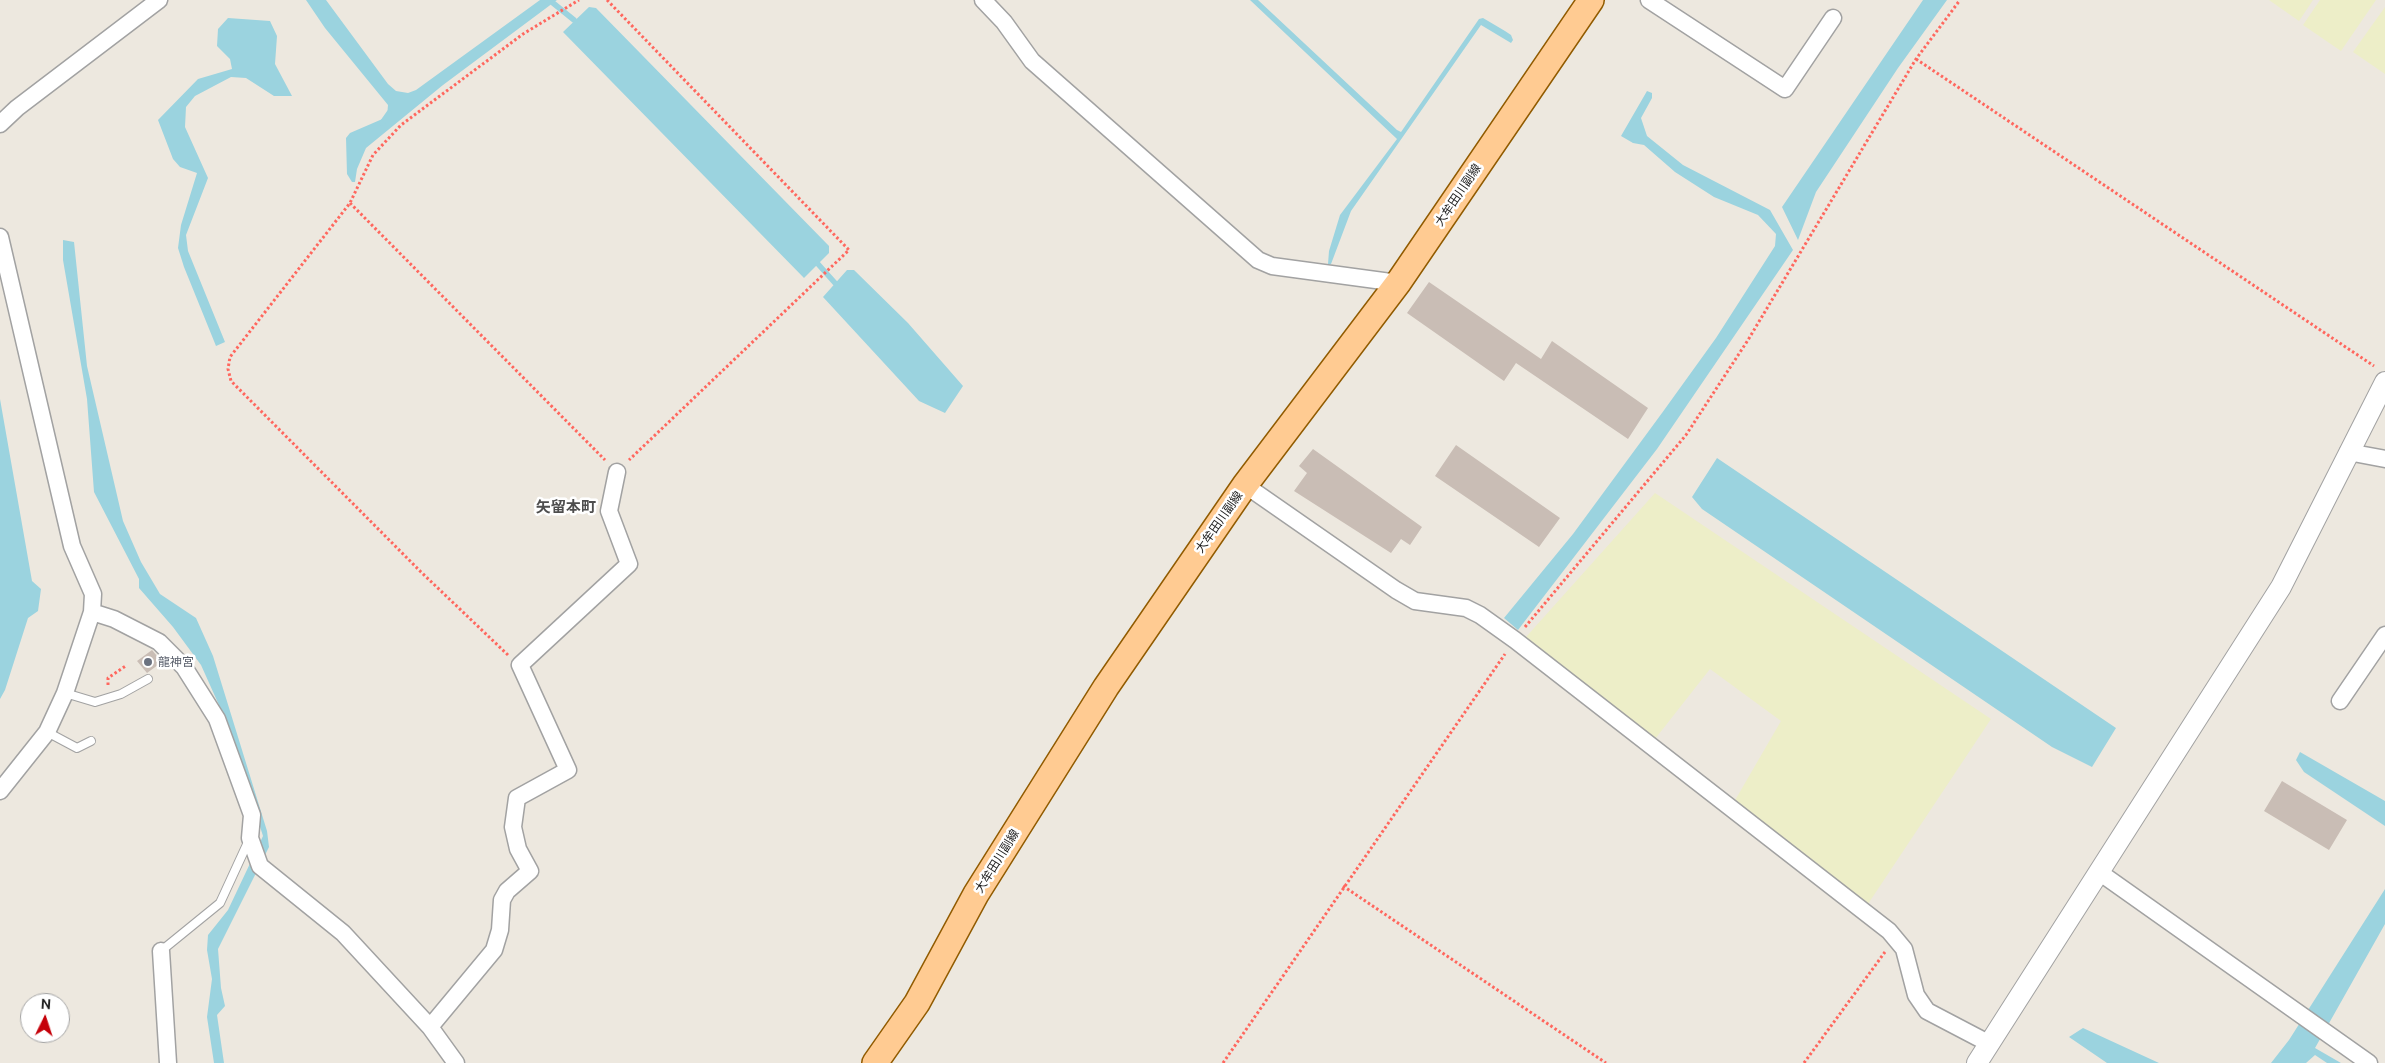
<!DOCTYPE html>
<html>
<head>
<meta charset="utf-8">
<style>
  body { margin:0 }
  #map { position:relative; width:2385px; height:1063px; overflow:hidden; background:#ede8df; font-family:Ubuntu,sans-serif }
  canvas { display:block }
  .north { position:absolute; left:20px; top:993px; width:50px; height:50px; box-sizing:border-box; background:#fff; border:1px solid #a4a4a4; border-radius:50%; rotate:4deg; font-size:14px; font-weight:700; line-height:20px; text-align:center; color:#1b1b1b }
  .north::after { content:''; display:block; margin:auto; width:18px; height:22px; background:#c50009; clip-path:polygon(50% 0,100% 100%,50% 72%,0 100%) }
</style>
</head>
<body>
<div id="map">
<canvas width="2385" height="1063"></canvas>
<div class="north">N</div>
</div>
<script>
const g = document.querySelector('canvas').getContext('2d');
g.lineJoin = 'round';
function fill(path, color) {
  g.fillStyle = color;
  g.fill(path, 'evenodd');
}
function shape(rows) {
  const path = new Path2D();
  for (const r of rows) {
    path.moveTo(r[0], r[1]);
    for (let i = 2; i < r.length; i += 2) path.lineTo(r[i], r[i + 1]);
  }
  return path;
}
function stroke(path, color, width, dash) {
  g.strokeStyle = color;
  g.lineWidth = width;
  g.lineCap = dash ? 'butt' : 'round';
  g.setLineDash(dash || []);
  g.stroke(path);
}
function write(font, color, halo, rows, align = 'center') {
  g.font = font + ' Ubuntu,"Noto Sans JP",sans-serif';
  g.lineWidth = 5;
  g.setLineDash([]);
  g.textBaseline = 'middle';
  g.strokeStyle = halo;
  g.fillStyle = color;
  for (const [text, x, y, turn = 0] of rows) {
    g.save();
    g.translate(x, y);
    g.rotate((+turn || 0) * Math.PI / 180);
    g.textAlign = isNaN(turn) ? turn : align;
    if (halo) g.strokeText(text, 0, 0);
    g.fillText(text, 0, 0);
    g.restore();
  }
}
fill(shape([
  [2269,0,2313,0,2299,21],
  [2320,0,2376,0,2341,51,2303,25],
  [2385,7,2385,74,2353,52],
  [1655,493,1991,719,1868,904,1734,802,1781,721,1710,669,1655,739,1526,637]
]), '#edeec8');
fill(shape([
  [306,0,326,0,388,84,396,91,408,93,416,90,540,0,557,0,443,85,366,148,357,169,355,182,352,182,347,174,346,138,350,133,387,117,388,105,325,28],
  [1250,0,1258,0,1397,130,1401,132,1479,19,1483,18,1505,31,1511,35,1513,40,1511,43,1481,25,1351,211,1331,264,1328,264,1329,251,1340,215,1397,139],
  [1923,0,1947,0,1898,68,1816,192,1798,240,1782,207],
  [589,7,596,8,829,246,829,253,804,278,563,32],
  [228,18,270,21,277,36,275,64,292,96,274,96,246,78,231,77,195,96,186,107,185,127,208,178,186,235,188,251,225,342,216,346,184,267,178,248,181,225,197,173,180,167,173,159,158,120,198,79,232,69,230,59,217,46,218,29],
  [1647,91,1652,93,1652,98,1641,118,1647,136,1683,165,1770,210,1793,250,1657,449,1518,630,1504,618,1573,534,1662,413,1716,338,1775,246,1776,234,1758,215,1714,197,1675,172,1644,145,1633,143,1621,136],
  [63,240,74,242,87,366,123,521,141,562,160,594,196,618,213,656,267,831,269,847,218,949,221,988,225,1006,217,1015,224,1063,214,1063,207,1017,212,979,207,950,208,935,228,910,263,836,227,723,201,665,173,627,139,588,139,579,94,492,87,399,63,260],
  [847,270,854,270,908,323,963,386,945,413,919,401,823,297],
  [0,399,32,581,41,589,38,611,28,618,5,690,0,699],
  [1717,458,2116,728,2092,767,2052,747,1702,509,1692,497],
  [2300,752,2385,801,2385,826,2304,772,2296,760],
  [2385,889,2385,924,2315,1048,2341,1063,2327,1063,2315,1055,2306,1063,2271,1063,2289,1040],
  [2083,1028,2159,1063,2107,1063,2069,1037]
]), '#9bd3df');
stroke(shape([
  [553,3,574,20],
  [382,123,389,113],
  [818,264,835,283]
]), '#9bd3df', 5.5);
fill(shape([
  [1429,282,1541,359,1552,341,1648,408,1628,439,1516,363,1504,381,1407,313],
  [1456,445,1560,518,1539,547,1435,476],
  [1313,449,1422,527,1410,545,1401,539,1391,553,1294,491,1307,473,1299,466],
  [152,650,162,662,147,673,137,661],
  [2282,781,2347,820,2329,850,2264,811]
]), '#c9bdb5');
const service = shape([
  [65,693,95,702,121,694,148,679],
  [47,732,77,748,91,741],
  [161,951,220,903,249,840]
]);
const minor = shape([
  [983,0,1004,22,1032,61,1258,260,1272,266,1398,283],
  [1649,0,1785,89,1833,18],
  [0,124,17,108,159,0],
  [0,237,72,546,93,594,92,612,65,693,47,732,0,791],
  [2348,452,2385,459],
  [1245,485,1396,590,1415,601,1466,608,1480,615,1515,640,1889,931,1904,949,1916,995,1927,1011,1990,1044],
  [92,612,114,619,159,642,184,667,217,719,252,815,250,838,260,866,343,933,430,1027],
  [2340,701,2385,635],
  [2099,872,2369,1063],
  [161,951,168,1063],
  [456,1063,430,1027,494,950,500,930,502,900,507,891,530,871,518,849,513,827,517,798,568,770,520,665,629,564,609,511,617,472]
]);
const tertiary = shape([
  [1977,1063,2281,587,2385,382]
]);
const primary = shape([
  [875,1063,917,1003,976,894,1106,687,1245,485,1398,283,1591,0]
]);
stroke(service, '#a2a2a2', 10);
stroke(minor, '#a2a2a2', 19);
stroke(tertiary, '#a2a2a2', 22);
stroke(primary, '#915b00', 28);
stroke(shape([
  [607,0,849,250,629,460],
  [1916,59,2374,366],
  [350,203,605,460],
  [1525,627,1686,435,1748,340,1916,59,1960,0],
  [508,655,421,572,231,381,228,369,230,357,350,203,373,155,401,125,523,34,579,0],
  [108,685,108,678,127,665],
  [1343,886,1606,1063],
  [1223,1063,1505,654],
  [1804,1063,1885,952]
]), '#ff675e', 3, [2.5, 2.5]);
stroke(service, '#fff', 8);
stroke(minor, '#fff', 16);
stroke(tertiary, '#fff', 20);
stroke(primary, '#ffcb92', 25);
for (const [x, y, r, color] of [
  [148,662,5,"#6b7280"]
]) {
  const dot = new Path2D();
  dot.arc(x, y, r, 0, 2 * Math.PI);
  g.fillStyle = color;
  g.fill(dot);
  stroke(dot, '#fff', 2);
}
write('12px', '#1b1b1b', '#fff', [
  ["大牟田川副線",1458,195,-56],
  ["大牟田川副線",1219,522,-55],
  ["大牟田川副線",997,861,-58]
]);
write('12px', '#5b616d', '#fff', [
  ["龍神宮",158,662]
], 'left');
write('bold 15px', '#4e4e4e', '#fff', [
  ["矢留本町",566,507]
]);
</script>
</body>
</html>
